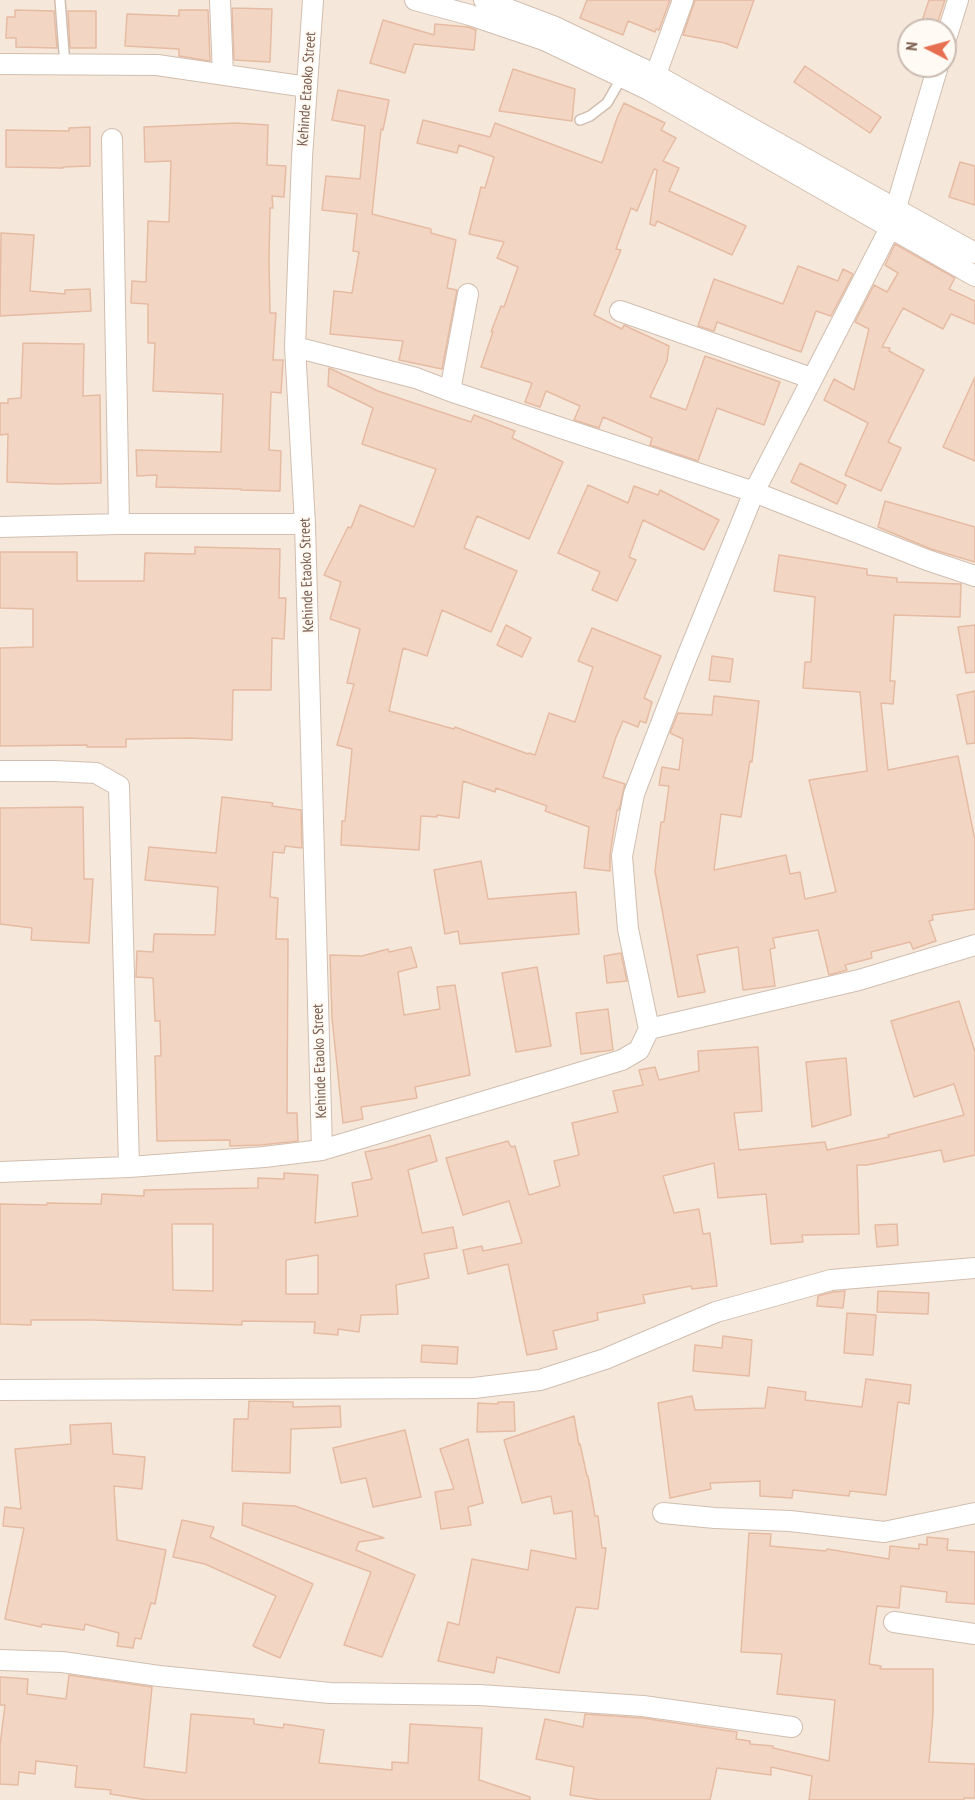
<!DOCTYPE html>
<html>
<head>
<meta charset="utf-8">
<style>
  body { margin:0 }
  #map { position:relative; width:975px; height:1800px; overflow:hidden; background:#fdf6ec; font-family:"PT Sans Narrow",sans-serif }
  canvas { display:block }
  .north { position:absolute; left:897px; top:18px; width:60px; height:60px; box-sizing:border-box; background:#fffaf3; border:2px solid #cabbb1; border-radius:50%; rotate:276deg; font-size:16px; font-weight:700; line-height:24px; text-align:center; color:#7a5c4d }
  .north::after { content:''; display:block; margin:auto; width:21px; height:27px; background:#e76f51; clip-path:polygon(50% 0,100% 100%,50% 72%,0 100%) }
</style>
</head>
<body>
<div id="map">
<canvas width="975" height="1800"></canvas>
<div class="north">N</div>
</div>
<script>
const g = document.querySelector('canvas').getContext('2d');
g.lineJoin = 'round';
function fill(path, color) {
  g.fillStyle = color;
  g.fill(path, 'evenodd');
}
function shape(rows) {
  const path = new Path2D();
  for (const r of rows) {
    path.moveTo(r[0], r[1]);
    for (let i = 2; i < r.length; i += 2) path.lineTo(r[i], r[i + 1]);
  }
  return path;
}
function stroke(path, color, width, dash) {
  g.strokeStyle = color;
  g.lineWidth = width;
  g.lineCap = dash ? 'butt' : 'round';
  g.setLineDash(dash || []);
  g.stroke(path);
}
function write(font, color, halo, rows, align = 'center') {
  g.font = font + ' "PT Sans Narrow",sans-serif';
  g.lineWidth = 4.5;
  g.setLineDash([]);
  g.textBaseline = 'middle';
  g.strokeStyle = halo;
  g.fillStyle = color;
  for (const [text, x, y, turn = 0] of rows) {
    g.save();
    g.translate(x, y);
    g.rotate((+turn || 0) * Math.PI / 180);
    g.textAlign = isNaN(turn) ? turn : align;
    if (halo) g.strokeText(text, 0, 0);
    g.fillText(text, 0, 0);
    g.restore();
  }
}
fill(shape([
  [0,0,975,0,975,1800,0,1800],
  [909,30,945,30,945,66,909,66]
]), '#f5e8da');
const building = shape([
  [587,0,670,0,659,30,656,29,655,32,628,21,623,35,580,18,587,0],
  [695,0,754,0,737,48,725,43,683,35,695,0],
  [929,0,945,0,935,30,919,30,929,0],
  [232,8,272,9,270,62,234,60,232,8],
  [15,10,54,11,57,48,16,47,16,38,6,38,7,17,15,17,15,10],
  [179,10,208,10,210,61,179,56,179,49,125,46,127,14,179,16,179,10],
  [68,11,96,11,96,48,70,48,68,11],
  [383,20,434,35,435,24,468,27,476,30,474,50,414,44,405,73,370,63,383,20],
  [805,66,881,117,870,133,794,82,805,66],
  [513,69,575,89,572,121,499,111,513,69],
  [338,90,389,100,383,130,381,129,372,214,431,229,431,233,456,240,447,288,457,290,442,369,399,360,403,341,330,334,334,291,352,293,359,252,353,251,357,214,322,210,326,176,360,179,365,126,332,120,338,90],
  [624,103,665,123,661,130,676,138,663,161,679,168,669,191,746,226,732,255,657,221,655,226,650,224,657,170,654,169,637,211,631,208,616,249,621,250,594,315,622,329,624,325,628,327,669,346,667,361,650,397,686,410,705,356,780,382,764,425,717,408,698,461,650,445,652,438,603,417,599,428,574,420,580,406,546,391,540,407,525,402,532,383,481,367,493,332,491,332,501,306,504,307,518,267,497,258,504,242,469,234,481,187,485,188,494,157,459,145,457,153,417,143,423,120,490,137,495,123,602,163,617,118,624,103],
  [236,123,268,125,267,165,286,166,284,197,272,196,273,208,270,208,269,259,270,313,276,313,273,360,283,360,281,393,271,392,269,450,281,451,280,491,241,490,241,489,156,487,157,475,137,476,136,450,221,452,223,394,153,391,155,343,148,343,148,304,131,303,132,281,146,282,148,221,169,222,171,161,145,162,144,127,236,123],
  [90,127,90,166,63,167,63,168,6,167,6,130,69,131,69,128,90,127],
  [960,162,975,166,975,205,949,197,960,162],
  [1,233,34,235,30,291,65,294,65,290,90,289,91,311,0,316,1,233],
  [895,244,955,278,949,289,975,301,975,324,951,314,943,329,903,308,882,347,890,348,889,351,924,370,888,442,901,448,881,491,845,475,868,423,824,400,834,379,854,390,869,329,855,322,874,285,887,292,898,273,885,265,895,244],
  [798,266,838,281,843,269,853,274,831,316,816,311,801,352,717,322,714,331,698,326,714,279,783,304,798,266],
  [23,343,84,344,83,396,100,395,101,483,56,484,7,482,8,434,0,435,0,403,8,403,8,399,21,398,23,343],
  [329,368,378,391,471,422,474,415,515,431,512,438,563,462,529,539,477,516,464,548,517,571,491,632,442,610,427,656,403,648,389,711,454,729,455,727,528,754,529,753,535,755,549,713,575,722,593,667,578,661,592,628,661,656,644,698,652,702,646,723,640,721,638,727,623,721,616,737,603,777,625,784,619,810,617,810,610,854,610,871,584,868,589,827,545,811,547,806,496,788,495,792,463,781,459,818,437,815,437,817,421,816,419,850,341,845,342,821,345,821,352,749,337,745,354,684,347,683,360,629,330,619,341,582,324,575,348,527,351,528,360,505,414,527,436,469,362,444,373,408,328,386,329,368],
  [975,377,975,461,943,447,975,377],
  [800,463,846,485,837,504,791,482,800,463],
  [588,485,628,503,634,486,658,495,660,490,719,520,704,550,643,520,629,557,636,560,617,601,592,590,600,572,558,553,588,485],
  [885,501,975,527,975,562,931,549,878,527,885,501],
  [195,547,280,549,279,598,286,598,284,639,272,638,271,690,233,690,232,740,189,738,126,739,126,747,87,747,87,745,0,746,0,648,33,647,33,609,0,608,0,552,77,552,77,581,144,581,145,553,195,554,195,547],
  [779,555,867,569,867,575,897,578,897,582,961,584,960,617,894,615,890,681,895,681,893,704,881,703,888,770,958,756,975,840,975,909,932,915,933,920,929,921,936,941,913,949,910,942,871,952,872,958,845,965,847,970,829,975,818,930,773,938,775,948,770,949,775,986,743,990,738,947,697,955,705,992,678,997,655,871,661,822,664,822,669,786,659,785,662,767,679,770,683,739,670,733,678,713,712,715,714,696,759,701,752,762,750,761,741,817,721,814,714,870,786,855,790,874,800,872,805,899,836,892,809,780,867,771,860,692,803,688,805,662,811,662,815,597,774,591,779,555],
  [506,625,531,638,522,657,497,645,506,625],
  [975,625,975,672,966,673,958,627,975,625],
  [712,656,733,659,730,682,709,680,712,656],
  [975,691,975,743,967,744,957,695,975,691],
  [222,797,273,803,272,806,301,810,302,848,285,846,284,853,273,852,270,897,278,898,276,939,288,939,287,1113,297,1113,298,1141,261,1145,230,1146,230,1140,157,1141,155,1056,161,1056,160,1021,155,1021,153,978,136,977,137,951,153,952,154,934,215,935,218,887,145,880,149,847,216,853,222,797],
  [83,807,84,879,93,879,89,943,31,940,32,928,0,924,0,808,83,807],
  [481,861,488,899,576,892,579,934,460,944,458,931,445,934,434,870,481,861],
  [411,947,417,967,398,972,404,1015,440,1009,437,987,455,985,470,1075,415,1087,417,1098,361,1107,363,1119,343,1123,332,1018,330,955,362,956,388,949,389,952,411,947],
  [621,953,627,981,607,983,604,956,621,953],
  [537,967,551,1046,516,1052,502,973,537,967],
  [959,1001,975,1052,975,1155,944,1162,941,1150,867,1165,857,1165,859,1234,802,1235,803,1242,771,1244,766,1194,718,1198,714,1163,663,1176,674,1213,699,1209,703,1234,710,1233,717,1286,692,1289,691,1286,643,1295,645,1303,597,1313,598,1320,553,1331,557,1349,527,1355,508,1264,468,1274,463,1250,482,1246,483,1251,522,1243,509,1201,463,1215,446,1158,508,1141,511,1147,515,1146,529,1195,560,1186,554,1161,579,1155,572,1123,618,1112,613,1091,643,1085,639,1070,655,1067,659,1080,699,1071,698,1051,758,1047,762,1111,734,1113,739,1150,825,1142,827,1150,889,1137,888,1135,964,1115,954,1084,914,1097,891,1021,959,1001],
  [608,1009,613,1050,581,1054,576,1013,608,1009],
  [846,1058,851,1115,812,1127,806,1062,846,1058],
  [430,1135,437,1161,408,1170,422,1233,453,1227,457,1248,424,1254,429,1278,396,1285,398,1314,361,1315,359,1332,338,1329,338,1335,314,1333,315,1322,242,1321,242,1325,92,1320,31,1320,31,1325,0,1324,0,1204,47,1205,47,1203,101,1204,102,1194,144,1196,144,1190,258,1188,258,1178,284,1179,284,1173,318,1175,315,1223,358,1216,352,1183,372,1179,365,1152,385,1148,430,1135],
  [172,1224,213,1224,213,1291,173,1290,172,1224],
  [318,1255,318,1294,286,1294,286,1260,318,1255],
  [897,1224,898,1245,877,1247,875,1225,897,1224],
  [845,1291,843,1308,817,1306,818,1296,833,1292,845,1291],
  [878,1291,929,1293,928,1314,877,1312,878,1291],
  [847,1313,876,1315,873,1355,844,1353,847,1313],
  [723,1336,752,1340,749,1376,693,1371,695,1345,722,1348,723,1336],
  [422,1345,458,1347,457,1364,421,1362,422,1345],
  [866,1379,911,1385,909,1404,898,1402,886,1495,850,1491,849,1496,793,1490,792,1498,760,1496,760,1481,710,1483,711,1489,670,1498,658,1403,692,1396,695,1410,765,1408,768,1387,806,1392,805,1400,862,1407,866,1379],
  [249,1401,293,1402,293,1407,340,1406,341,1427,291,1429,290,1473,232,1471,234,1419,248,1419,249,1401],
  [498,1402,514,1402,515,1431,477,1432,478,1403,498,1404,498,1402],
  [574,1416,579,1445,580,1444,587,1476,588,1476,595,1516,598,1516,602,1548,606,1548,598,1609,576,1607,559,1673,497,1657,494,1673,438,1661,448,1622,459,1625,472,1559,528,1570,531,1550,576,1559,572,1511,554,1514,551,1496,522,1503,504,1440,574,1416],
  [111,1423,113,1454,145,1457,142,1489,114,1486,117,1540,166,1550,155,1604,151,1603,141,1639,135,1638,133,1648,117,1646,119,1633,85,1624,84,1630,42,1624,41,1627,5,1619,24,1528,3,1526,5,1507,21,1509,15,1449,71,1444,70,1425,111,1423],
  [405,1430,421,1497,373,1507,366,1478,341,1483,333,1448,405,1430],
  [468,1439,483,1503,468,1507,471,1525,441,1529,435,1492,454,1489,440,1449,468,1439],
  [243,1503,295,1506,384,1538,359,1542,356,1550,415,1575,382,1657,344,1645,371,1572,242,1525,243,1503],
  [182,1520,214,1527,210,1537,313,1584,280,1658,253,1646,276,1596,205,1564,173,1557,182,1520],
  [749,1533,771,1534,770,1546,826,1551,827,1549,889,1559,890,1546,919,1549,919,1544,927,1545,927,1537,948,1539,947,1550,975,1552,975,1604,946,1602,947,1592,901,1586,899,1608,877,1606,869,1664,881,1666,880,1669,933,1669,933,1714,929,1762,975,1764,975,1798,964,1798,964,1800,809,1800,812,1776,771,1767,771,1775,717,1768,710,1800,601,1800,570,1795,574,1767,536,1759,545,1719,583,1727,585,1714,642,1718,737,1732,736,1739,750,1741,750,1744,773,1746,773,1748,829,1761,835,1700,777,1694,782,1654,741,1652,749,1533],
  [69,1675,152,1687,144,1767,186,1773,191,1714,254,1719,254,1724,283,1728,284,1724,324,1730,319,1763,392,1770,392,1762,408,1763,410,1724,482,1728,479,1780,530,1797,530,1800,147,1800,110,1794,111,1790,75,1787,77,1766,36,1761,35,1774,19,1772,18,1785,0,1784,0,1746,5,1705,0,1705,0,1677,28,1679,27,1694,66,1699,69,1675]
]);
fill(building, '#f3d5c3');
stroke(building, '#e6bba3', 1.5);
const service = shape([
  [60,0,65,66],
  [580,120,590,116,607,103,622,77]
]);
const minor = shape([
  [220,0,223,75],
  [313,0,302,157,295,347,305,524,322,1150],
  [415,0,470,15,544,40,649,90,975,276],
  [484,0,553,26,656,75,975,253],
  [945,42,958,0],
  [0,64,157,65,307,87],
  [652,85,683,0],
  [112,139,119,524],
  [620,311,811,378],
  [295,347,416,378,450,391,754,492,927,560,975,576],
  [450,391,468,294],
  [0,527,119,524,305,524],
  [0,771,54,771,96,773,119,786,129,1167],
  [649,1029,859,980,975,945],
  [0,1172,129,1167,264,1157,322,1150,622,1060,639,1050,649,1029,628,929,622,856,634,794,682,669,754,492,890,228,938,66],
  [0,1390,474,1388,540,1380,605,1359,716,1312,831,1280,975,1268],
  [663,1513,715,1518,790,1521,884,1532,975,1513],
  [894,1622,975,1634],
  [0,1660,62,1662,159,1676,330,1693,479,1695,643,1706,792,1727]
]);
stroke(service, '#d1beb0', 12);
stroke(minor, '#d1beb0', 22);
stroke(service, '#fff', 9);
stroke(minor, '#fff', 20);
write('15px', '#7a5c4d', '#fffaf3', [
  ["Kehinde Etaoko Street",307,89,-86],
  ["Kehinde Etaoko Street",307,575,-92],
  ["Kehinde Etaoko Street",320,1061,-92]
]);
</script>
</body>
</html>
